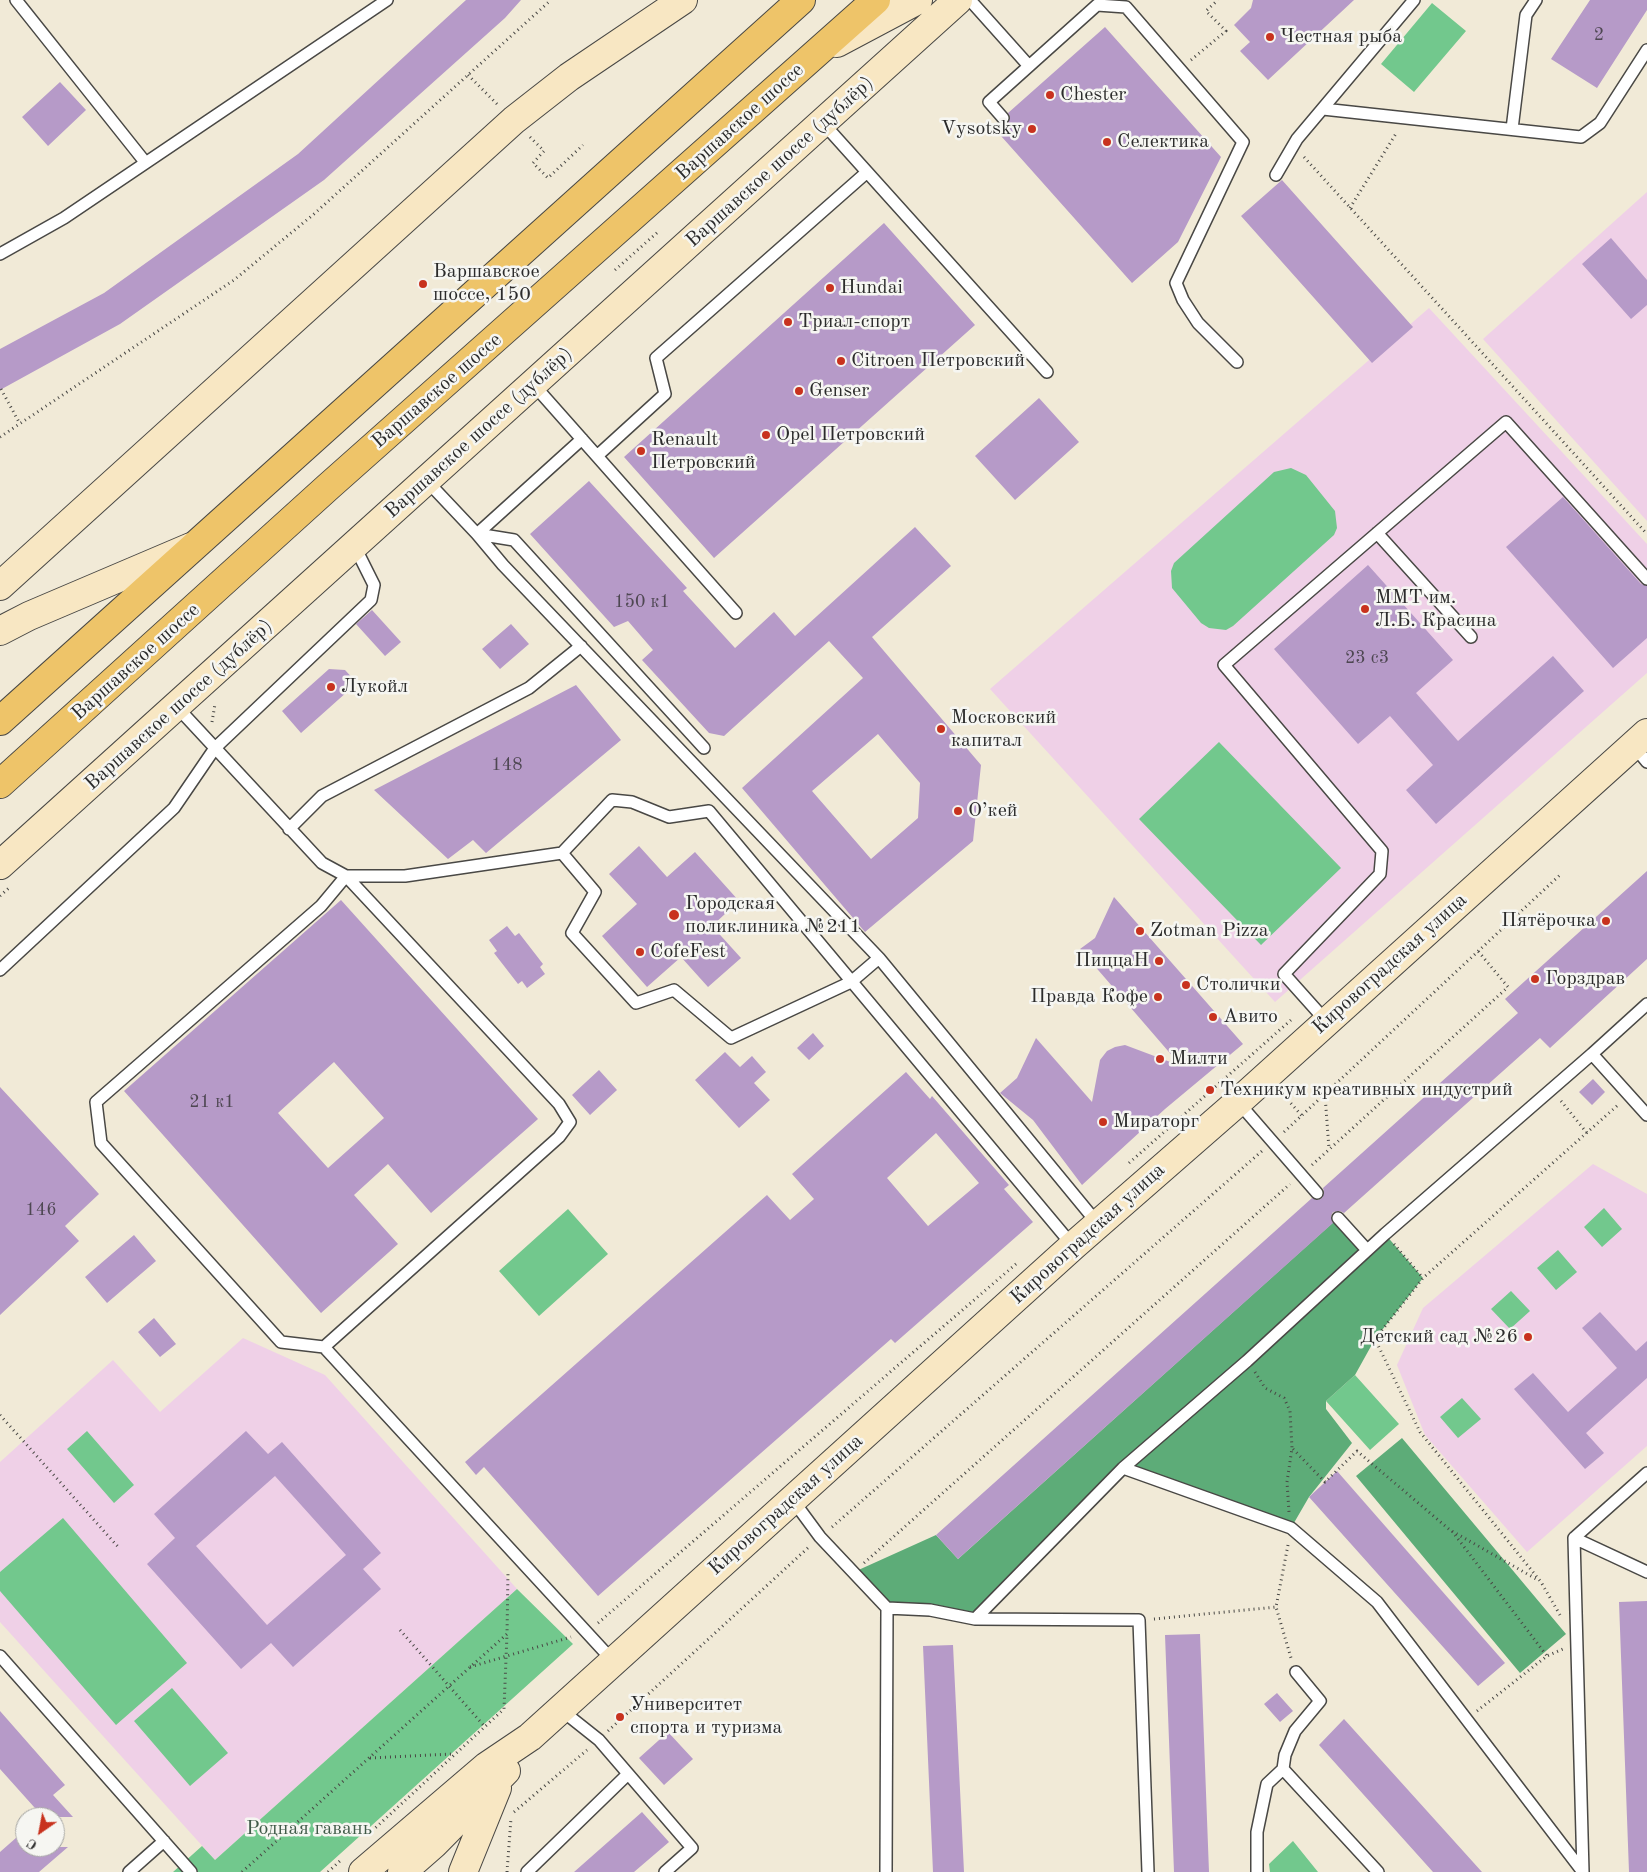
<!DOCTYPE html>
<html>
<head>
<meta charset="utf-8">
<style>
  body { margin:0 }
  #map { position:relative; width:1647px; height:1872px; overflow:hidden; background:#f1ead7; font-family:"Old Standard TT",serif }
  canvas { display:block }
  .north { position:absolute; left:15px; top:1807px; width:50px; height:50px; box-sizing:border-box; background:#f6f6f2; border:1px solid #a5a5a2; border-radius:50%; rotate:213deg; font-size:14px; font-weight:700; line-height:20px; text-align:center; color:#2b2b2b }
  .north::after { content:''; display:block; margin:auto; width:18px; height:22px; background:#c8321e; clip-path:polygon(50% 0,100% 100%,50% 72%,0 100%) }
</style>
</head>
<body>
<div id="map">
<canvas width="1647" height="1872"></canvas>
<div class="north">С</div>
</div>
<script>
const g = document.querySelector('canvas').getContext('2d');
g.lineJoin = 'round';
function fill(path, color) {
  g.fillStyle = color;
  g.fill(path, 'evenodd');
}
function shape(rows) {
  const path = new Path2D();
  for (const r of rows) {
    path.moveTo(r[0], r[1]);
    for (let i = 2; i < r.length; i += 2) path.lineTo(r[i], r[i + 1]);
  }
  return path;
}
function stroke(path, color, width, dash) {
  g.strokeStyle = color;
  g.lineWidth = width;
  g.lineCap = dash ? 'butt' : 'round';
  g.setLineDash(dash || []);
  g.stroke(path);
}
function write(font, color, halo, rows, align = 'center') {
  g.font = font + ' "Old Standard TT",serif';
  g.lineWidth = 5;
  g.setLineDash([]);
  g.textBaseline = 'middle';
  g.strokeStyle = halo;
  g.fillStyle = color;
  for (const [text, x, y, turn = 0] of rows) {
    g.save();
    g.translate(x, y);
    g.rotate((+turn || 0) * Math.PI / 180);
    g.textAlign = isNaN(turn) ? turn : align;
    if (halo) g.strokeText(text, 0, 0);
    g.fillText(text, 0, 0);
    g.restore();
  }
}
fill(shape([
  [1647,192,1647,521,1483,339],
  [1429,308,1647,544,1647,673,1275,1002,990,689],
  [1593,1164,1647,1194,1647,1446,1527,1552,1425,1435,1397,1365,1423,1308],
  [243,1338,325,1375,517,1589,215,1860,0,1622,0,1462,113,1360,160,1412]
]), '#efd0e7');
fill(shape([
  [1432,3,1466,31,1414,92,1381,64],
  [1291,468,1306,475,1335,511,1337,528,1334,535,1233,626,1226,630,1209,628,1201,623,1172,588,1171,571,1174,563,1274,472],
  [1219,742,1341,868,1261,945,1139,819],
  [1604,1208,1622,1229,1602,1247,1584,1227],
  [568,1209,608,1254,539,1316,499,1271],
  [1558,1250,1577,1272,1556,1290,1537,1268],
  [1511,1291,1530,1311,1510,1329,1491,1309],
  [1355,1375,1399,1424,1370,1450,1326,1401],
  [1462,1398,1481,1419,1458,1438,1440,1417],
  [87,1431,134,1485,114,1503,67,1449],
  [63,1518,187,1663,116,1725,0,1591,0,1572],
  [517,1589,573,1644,320,1872,173,1872,202,1846,215,1860],
  [172,1688,228,1753,190,1786,134,1721],
  [1293,1841,1318,1872,1270,1872,1269,1864]
]), '#72c88d');
fill(shape([
  [1338,1218,1367,1250,1385,1234,1423,1278,1375,1339,1355,1375,1326,1401,1326,1409,1352,1443,1309,1497,1291,1528,1123,1468,975,1619,887,1608,854,1572,936,1535,958,1559],
  [1402,1438,1566,1634,1520,1673,1356,1476]
]), '#5dac78');
fill(shape([
  [466,0,521,0,505,18,324,180,120,324,0,390,0,349,104,293,298,154],
  [1253,0,1354,0,1268,80,1240,51,1250,42,1234,25,1251,8],
  [1590,0,1647,0,1647,10,1597,88,1551,59],
  [1105,27,1221,157,1178,242,1132,283,993,127,997,123,1004,125,1008,123,1010,117,1008,113],
  [60,82,86,110,48,146,22,117],
  [1282,180,1413,327,1372,363,1241,216],
  [884,223,975,325,714,558,624,457],
  [1611,238,1647,280,1647,305,1631,319,1582,264],
  [1039,398,1079,442,1015,500,975,456],
  [589,481,687,588,683,591,735,648,774,612,795,636,915,527,951,566,872,637,981,765,973,841,865,932,742,788,863,678,829,641,724,736,709,733,642,660,653,650,628,621,614,627,530,534],
  [878,734,920,783,918,818,871,859,812,791],
  [1563,497,1641,584,1647,586,1647,638,1613,668,1506,547],
  [1368,565,1453,660,1416,693,1458,741,1553,656,1584,691,1436,824,1406,790,1433,765,1390,716,1358,744,1274,649],
  [372,610,401,642,385,656,356,624],
  [511,624,529,644,500,669,482,649],
  [329,669,345,670,357,683,301,733,282,711],
  [576,685,621,740,486,853,473,840,448,859,374,790],
  [639,846,667,877,695,852,739,901,712,926,741,958,708,987,681,957,647,987,602,936,637,904,609,874],
  [1647,871,1647,959,1550,1048,1540,1038,1344,1213,1340,1211,1333,1212,1331,1216,1333,1223,958,1559,936,1535,1312,1198,1318,1200,1322,1198,1324,1192,1323,1188,1518,1013,1505,999],
  [1114,897,1243,1044,1165,1109,1082,1185,1033,1120,1000,1093,1017,1078,1036,1038,1092,1102,1100,1060,1107,1051,1115,1047,1125,1045,1181,1066,1080,949,1095,938],
  [341,900,538,1119,431,1213,388,1164,354,1195,398,1244,321,1313,124,1091],
  [334,1062,384,1118,328,1168,278,1113],
  [507,926,515,936,519,933,543,964,540,967,545,974,527,988,522,981,518,984,494,953,497,951,489,940],
  [813,1033,824,1046,809,1060,797,1048],
  [725,1052,740,1067,752,1056,766,1072,754,1083,770,1100,739,1128,695,1080],
  [599,1070,617,1090,590,1115,572,1095],
  [906,1072,930,1099,932,1096,1009,1185,1004,1189,1033,1222,895,1343,891,1339,598,1596,484,1467,476,1475,465,1462,767,1195,790,1220,814,1199,792,1174],
  [936,1133,979,1183,928,1226,887,1178],
  [1593,1079,1605,1092,1592,1105,1579,1092],
  [0,1087,99,1194,65,1226,79,1241,0,1315],
  [134,1235,156,1261,107,1303,85,1277],
  [1600,1312,1636,1351,1647,1341,1647,1378,1586,1433,1604,1453,1585,1469,1514,1389,1533,1373,1568,1412,1617,1368,1582,1328],
  [154,1318,176,1344,160,1357,138,1332],
  [246,1431,268,1454,282,1442,381,1553,363,1569,381,1589,293,1667,271,1643,241,1669,147,1564,175,1538,154,1514],
  [275,1476,346,1555,267,1625,196,1546],
  [1337,1471,1505,1663,1478,1686,1309,1497],
  [1647,1601,1647,1872,1629,1872,1619,1602],
  [1200,1634,1209,1872,1174,1872,1165,1635],
  [953,1645,964,1872,933,1872,923,1646],
  [1277,1693,1293,1711,1280,1722,1264,1704],
  [0,1711,65,1785,53,1795,73,1817,43,1817,0,1769],
  [1344,1719,1482,1872,1433,1872,1319,1745],
  [668,1732,693,1759,664,1785,639,1758],
  [642,1812,669,1842,634,1872,574,1872],
  [25,1830,25,1847,68,1847,39,1872,0,1872,0,1852]
]), '#b69ac8');
const lane = shape([
  [16,0,145,162],
  [970,0,1029,66],
  [1323,109,1581,137,1600,123,1647,50],
  [1003,118,989,102,1097,5,1126,7,1243,142,1176,283,1183,300,1198,323,1237,362],
  [823,123,1047,372],
  [1512,129,1526,15,1536,0],
  [1276,175,1297,139,1414,0],
  [0,254,64,218,387,0],
  [533,384,736,613],
  [597,456,665,394,656,358,866,173],
  [426,480,477,534,503,565,879,958,1098,1224],
  [1377,533,1471,637],
  [477,534,514,540,704,748],
  [477,534,582,439],
  [177,707,322,863,346,876,405,876,562,853,612,800,632,802,669,817,709,811,1073,1246],
  [1633,745,1647,762],
  [289,829,322,796,529,688,581,646],
  [562,853,595,892,572,933,636,1003,674,990,731,1038,851,982,879,958],
  [0,970,174,808,215,748,371,600,374,585,358,553,360,544],
  [1647,1004,1592,1054,1647,1115],
  [1326,1021,1284,974,1380,874,1382,851,1224,665,1506,422,1647,579],
  [1238,1102,1317,1193],
  [1338,1218,1367,1250],
  [324,1347,281,1342,101,1143,96,1102,321,906,346,876,559,1104,570,1122,559,1137,324,1347,614,1662],
  [1123,1468,1291,1528,1377,1602,1583,1872],
  [792,1499,820,1537,887,1608,930,1610,975,1619,1123,1468,1247,1361,1385,1234,1592,1054],
  [1574,1538,1647,1572],
  [975,1619,1139,1620,1148,1872],
  [0,1656,191,1872],
  [1296,1672,1320,1701,1295,1731,1285,1755,1283,1769,1378,1872],
  [560,1709,599,1740,692,1848,665,1872],
  [129,1872,164,1841],
  [527,1872,628,1774],
  [886,1872,887,1608],
  [1257,1872,1257,1832,1267,1784,1283,1769],
  [1583,1872,1574,1538,1647,1473]
]);
const secondary = shape([
  [837,43,918,0],
  [0,586,514,120,569,77,683,0],
  [0,631,29,616,191,547],
  [0,865,958,0],
  [363,1872,487,1766,530,1737,1073,1246,1238,1102,1647,733],
  [402,1872,434,1844,506,1771],
  [463,1872,497,1788]
]);
const primary = shape([
  [0,721,801,0],
  [0,784,328,487,876,0]
]);
stroke(lane, '#494845', 14);
stroke(secondary, '#494845', 30);
stroke(primary, '#494845', 30);
stroke(shape([
  [1191,60,1226,31,1206,11,1218,0],
  [468,75,497,104],
  [530,137,544,151,533,163,548,178,583,145],
  [1304,157,1647,534],
  [1350,208,1397,132],
  [615,270,659,231],
  [1,389,20,424],
  [0,437,234,280,314,214,551,0],
  [212,722,215,704],
  [0,896,10,887],
  [1281,1092,1302,1116],
  [1325,1095,1329,1149],
  [1561,1101,1587,1133],
  [1284,1132,1561,874],
  [1129,1163,1291,1020],
  [1312,1165,1508,987,1478,951],
  [1394,1244,1423,1278],
  [1255,1372,1265,1388,1284,1398,1290,1411,1292,1448,1287,1482,1289,1512],
  [0,1415,120,1549],
  [1293,1449,1325,1482,1357,1451,1450,1530,1538,1580],
  [832,1527,1262,1151],
  [1452,1531,1547,1656],
  [1288,1545,1276,1607,1291,1658],
  [864,1563,1290,1184],
  [1560,1615,1541,1582,1420,1432,1375,1339,1423,1278,1618,1105],
  [1154,1619,1276,1607],
  [598,1623,1016,1264],
  [400,1630,485,1727],
  [470,1667,571,1637],
  [1477,1711,1547,1656,1563,1649],
  [608,1731,810,1546],
  [370,1758,453,1754],
  [514,1812,587,1750],
  [372,1831,504,1709,507,1634],
  [242,1872,507,1634,508,1571],
  [328,1872,342,1859],
  [507,1872,511,1818]
]), '#494845', 3, [1, 4]);
stroke(lane, '#fff', 11);
stroke(secondary, '#f8e7c3', 28);
stroke(primary, '#eec469', 28);
for (const [x, y, r, color] of [
  [1270,37,5,"#c8321e"],
  [1050,95,5,"#c8321e"],
  [1032,129,5,"#c8321e"],
  [1107,142,5,"#c8321e"],
  [423,284,5,"#c8321e"],
  [830,288,5,"#c8321e"],
  [788,322,5,"#c8321e"],
  [841,361,5,"#c8321e"],
  [799,391,5,"#c8321e"],
  [766,435,5,"#c8321e"],
  [641,451,5,"#c8321e"],
  [1365,609,5,"#c8321e"],
  [331,687,5,"#c8321e"],
  [941,729,5,"#c8321e"],
  [958,811,5,"#c8321e"],
  [674,915,6,"#c8321e"],
  [1606,921,5,"#c8321e"],
  [1140,931,5,"#c8321e"],
  [640,952,5,"#c8321e"],
  [1159,961,5,"#c8321e"],
  [1535,979,5,"#c8321e"],
  [1186,985,5,"#c8321e"],
  [1158,997,5,"#c8321e"],
  [1213,1017,5,"#c8321e"],
  [1160,1059,5,"#c8321e"],
  [1210,1090,5,"#c8321e"],
  [1103,1122,5,"#c8321e"],
  [1528,1337,5,"#c8321e"],
  [620,1717,5,"#c8321e"]
]) {
  const dot = new Path2D();
  dot.arc(x, y, r, 0, 2 * Math.PI);
  g.fillStyle = color;
  g.fill(dot);
  stroke(dot, '#f6f6f2', 2);
}
write('18px', '#4e4752', null, [
  ["2",1599,35],
  ["150 к1",642,602],
  ["23 с3",1367,658],
  ["148",507,765],
  ["21 к1",212,1102],
  ["146",41,1210]
]);
write('20px', '#2b2b2b', '#f6f6f2', [
  ["Честная рыба",1280,37],
  ["Chester",1060,95],
  ["Vysotsky",1022,129,"right"],
  ["Селектика",1117,142],
  ["Варшавское",433,272],
  ["шоссе, 150",433,295],
  ["Hundai",840,288],
  ["Триал-спорт",798,322],
  ["Citroen Петровский",851,361],
  ["Genser",809,391],
  ["Opel Петровский",776,435],
  ["Renault",651,440],
  ["Петровский",651,463],
  ["ММТ им.",1375,598],
  ["Л.Б. Красина",1375,621],
  ["Лукойл",341,687],
  ["Московский",951,718],
  ["капитал",951,741],
  ["О’кей",968,811],
  ["Городская",685,904],
  ["поликлиника №211",685,927],
  ["Пятёрочка",1596,921,"right"],
  ["Zotman Pizza",1150,931],
  ["CofeFest",650,952],
  ["ПиццаН",1149,961,"right"],
  ["Горздрав",1545,979],
  ["Столички",1196,985],
  ["Правда Кофе",1148,997,"right"],
  ["Авито",1223,1017],
  ["Милти",1170,1059],
  ["Техникум креативных индустрий",1220,1090],
  ["Мираторг",1113,1122],
  ["Детский сад №26",1518,1337,"right"],
  ["Университет",630,1705],
  ["спорта и туризма",630,1728]
], 'left');
write('20px', '#2b2b2b', '#f6f6f2', [
  ["Варшавское шоссе",740,122,-42],
  ["Варшавское шоссе (дублёр)",780,162,-42],
  ["Варшавское шоссе",437,391,-41],
  ["Варшавское шоссе (дублёр)",479,433,-42],
  ["Варшавское шоссе",136,662,-42],
  ["Варшавское шоссе (дублёр)",179,705,-42],
  ["Кировоградская улица",1390,964,-42],
  ["Кировоградская улица",1088,1234,-42],
  ["Кировоградская улица",786,1505,-42]
]);
write('20px', '#405a48', '#f6f6f2', [
  ["Родная гавань",309,1829]
]);
</script>
</body>
</html>
